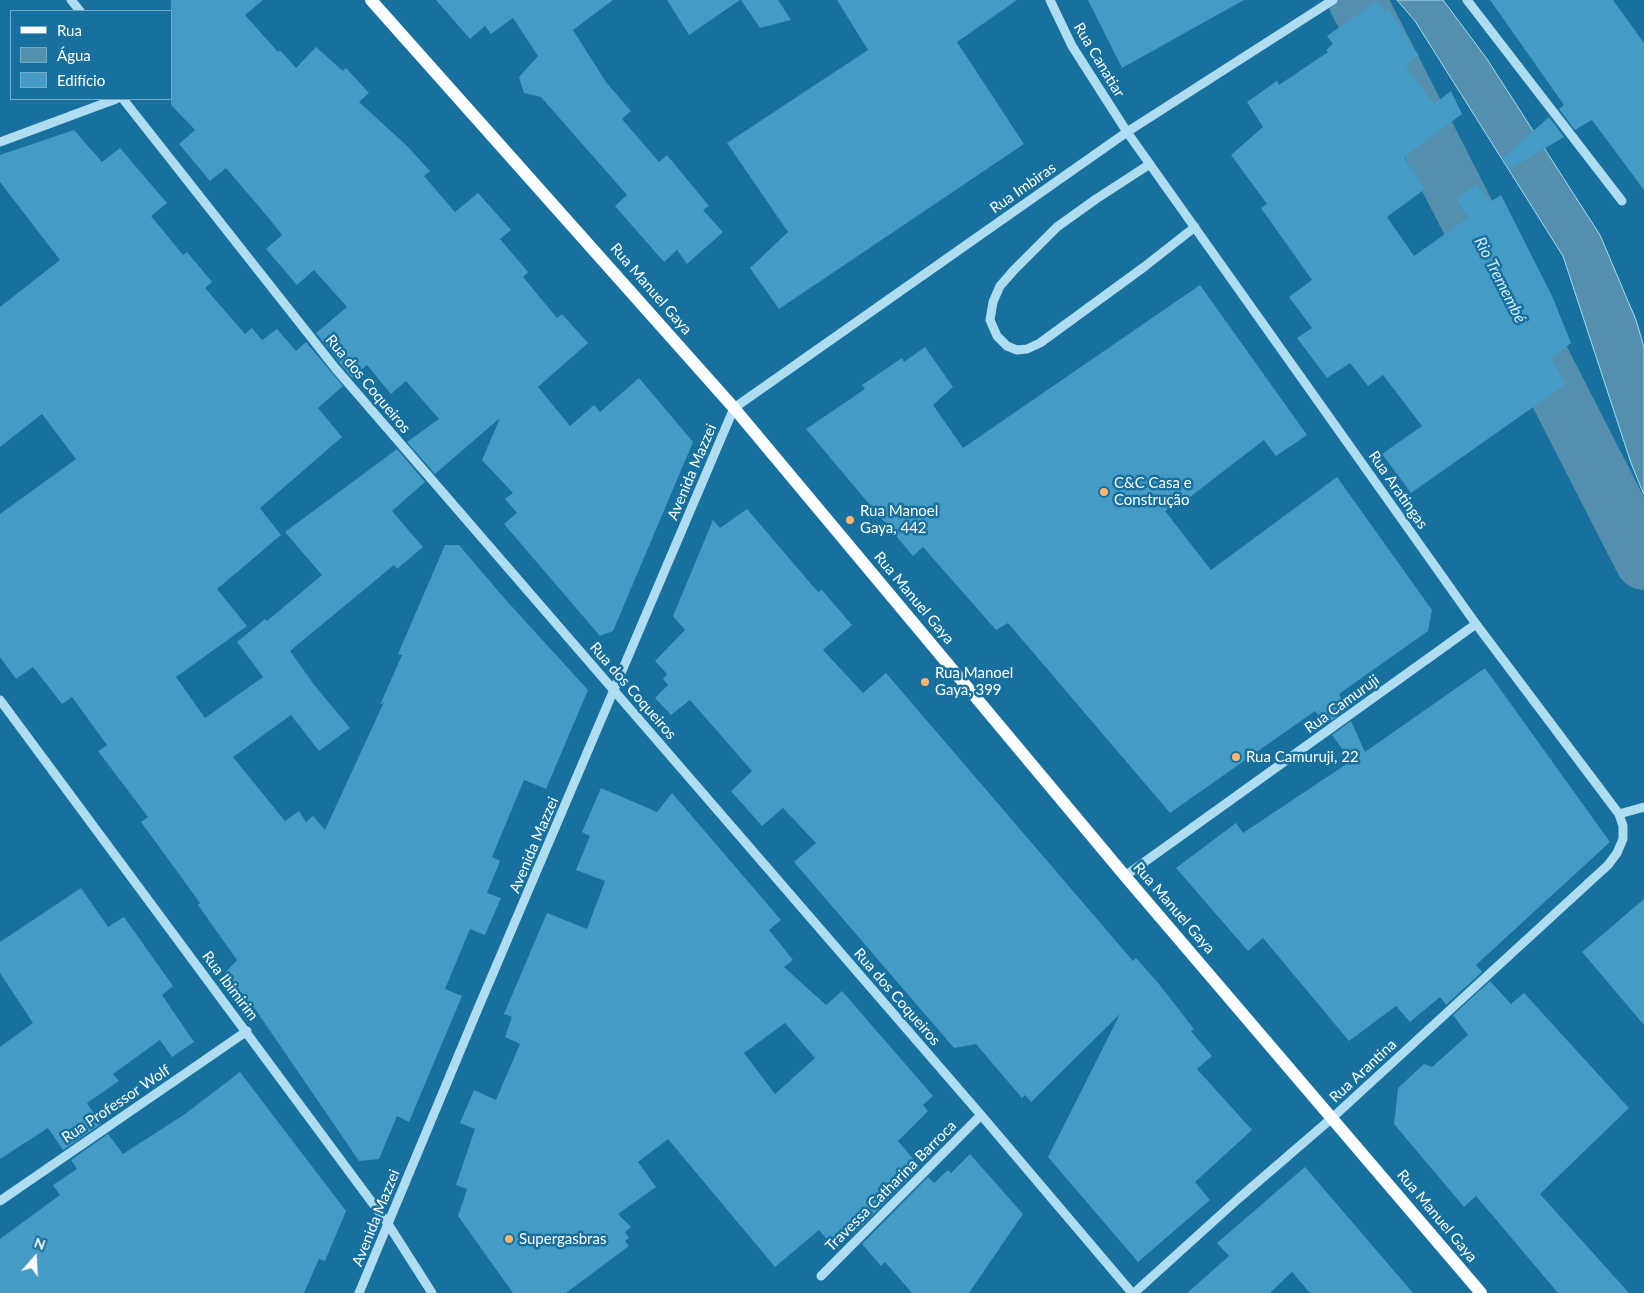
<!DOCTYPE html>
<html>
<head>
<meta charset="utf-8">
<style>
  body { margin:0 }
  #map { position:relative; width:1644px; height:1293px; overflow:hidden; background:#17709d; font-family:Lato,sans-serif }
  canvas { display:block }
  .legend { position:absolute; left:10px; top:10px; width:162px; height:90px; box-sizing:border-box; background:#17709d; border:1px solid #74a9c4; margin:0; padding:6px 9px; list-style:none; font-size:15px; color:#fff }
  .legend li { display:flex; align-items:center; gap:10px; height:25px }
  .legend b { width:25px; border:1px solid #74a9c4 }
  .north { position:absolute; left:10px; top:1233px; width:50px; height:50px; -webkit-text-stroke:4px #17709d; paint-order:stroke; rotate:19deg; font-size:14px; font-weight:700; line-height:20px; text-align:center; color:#fff }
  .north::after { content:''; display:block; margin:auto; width:18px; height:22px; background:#fff; clip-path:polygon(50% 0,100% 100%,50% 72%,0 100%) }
</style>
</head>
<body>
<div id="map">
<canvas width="1644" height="1293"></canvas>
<ul class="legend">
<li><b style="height:6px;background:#fafdff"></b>Rua</li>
<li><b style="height:14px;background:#5490ad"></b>Água</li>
<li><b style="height:14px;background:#449bc5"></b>Edifício</li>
</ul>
<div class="north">N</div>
</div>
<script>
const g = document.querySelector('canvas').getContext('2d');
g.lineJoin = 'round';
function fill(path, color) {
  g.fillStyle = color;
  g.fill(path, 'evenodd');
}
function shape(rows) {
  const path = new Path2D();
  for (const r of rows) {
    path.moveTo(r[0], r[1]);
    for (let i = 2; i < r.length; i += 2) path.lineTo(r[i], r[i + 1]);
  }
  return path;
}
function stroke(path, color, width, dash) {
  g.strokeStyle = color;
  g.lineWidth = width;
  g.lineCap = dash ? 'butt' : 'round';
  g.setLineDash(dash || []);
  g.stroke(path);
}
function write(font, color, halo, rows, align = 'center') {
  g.font = font + ' Lato,sans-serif';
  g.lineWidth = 5;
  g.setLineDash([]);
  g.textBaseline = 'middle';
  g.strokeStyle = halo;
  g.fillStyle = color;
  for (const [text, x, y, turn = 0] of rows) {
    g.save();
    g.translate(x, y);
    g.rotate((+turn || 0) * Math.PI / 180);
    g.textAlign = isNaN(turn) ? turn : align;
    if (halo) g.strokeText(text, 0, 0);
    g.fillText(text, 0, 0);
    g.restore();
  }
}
const water = shape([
  [1397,0,1443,0,1487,59,1600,235,1636,320,1644,347,1644,495,1631,463,1563,256,1415,21,1397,0]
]);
fill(water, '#5490ad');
stroke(water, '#a1dbf5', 1);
stroke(shape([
  [1357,0,1644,561]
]), '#5490ad', 58);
fill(shape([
  [171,0,263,0,245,15,278,52,280,50,296,68,316,47,343,71,346,68,369,93,359,102,406,145,430,171,424,176,455,212,478,193,511,230,500,239,528,272,523,277,557,318,562,314,588,343,538,387,570,426,594,405,600,412,639,378,693,442,613,631,600,636,504,524,517,513,505,499,513,493,482,460,500,418,435,474,407,442,439,419,406,381,391,394,367,365,352,378,316,333,347,307,314,270,297,285,266,249,282,235,267,216,226,168,210,181,179,144,195,130,171,105],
  [436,0,613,0,573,30,606,82,631,111,622,119,659,162,667,155,709,206,703,210,723,232,687,264,677,250,664,262,615,206,627,195,541,97,524,93,519,77,538,56,513,18,491,34,485,26,470,39],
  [667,0,740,0,689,35],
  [741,0,778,0,791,20,760,28],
  [837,0,1017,0,957,42,1024,144,779,309,750,268,788,232,727,143,868,50],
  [1088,0,1244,0,1122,68],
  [1490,0,1613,0,1644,43,1644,190,1592,120,1575,130,1559,109,1564,105],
  [1377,1,1385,11,1388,9,1409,40,1407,41,1419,55,1405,65,1434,104,1451,91,1462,114,1404,157,1425,189,1387,217,1414,256,1469,217,1456,199,1477,184,1490,202,1501,195,1552,296,1571,343,1551,359,1566,384,1411,493,1382,454,1422,426,1383,375,1368,386,1350,363,1327,378,1297,338,1312,328,1289,297,1312,280,1261,208,1267,204,1231,155,1263,127,1247,102,1277,81,1279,85,1328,52,1326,50,1333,44,1327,36],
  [1549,117,1564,137,1510,169,1502,159],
  [74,130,102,162,120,148,167,203,151,216,183,255,187,252,212,282,205,288,245,334,252,328,262,340,277,329,296,351,306,342,343,386,318,408,342,437,260,508,281,535,217,589,247,626,176,677,205,718,263,677,237,642,265,619,267,621,322,575,285,532,397,449,425,482,392,511,423,547,397,569,394,565,290,651,315,686,350,728,319,751,291,715,233,757,285,821,299,811,306,822,313,816,325,830,384,702,380,705,402,655,398,654,445,545,459,545,505,599,588,690,546,789,524,780,492,857,500,861,487,893,501,898,485,935,470,929,445,989,462,996,409,1122,397,1116,379,1159,359,1161,251,1003,249,1008,224,974,237,960,198,905,200,903,141,822,148,817,98,751,107,745,72,697,62,704,33,667,16,679,0,657,0,514,76,459,42,414,0,447,0,307,60,260,0,182,0,155],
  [1200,285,1307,435,1276,456,1264,440,1186,500,1165,511,1211,570,1337,477,1432,610,1428,631,1339,694,1346,710,1325,725,1315,711,1170,813,1008,623,996,630,923,547,913,556,806,429,865,389,862,385,902,358,904,362,925,347,953,387,933,405,963,448],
  [747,509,818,592,822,590,852,625,823,650,863,693,886,673,1133,961,1136,958,1159,984,1194,1029,1191,1031,1212,1056,1197,1069,1252,1130,1195,1182,1210,1200,1138,1262,1048,1157,1120,1014,1031,1102,1025,1095,1022,1098,976,1044,954,1048,794,862,816,843,783,808,762,826,731,791,752,771,690,700,671,715,655,698,668,685,663,679,667,674,655,661,685,630,673,616,713,520,720,528],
  [1485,668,1610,842,1476,965,1482,972,1446,1005,1440,997,1410,1022,1396,1006,1349,1041,1263,938,1248,951,1176,868,1236,823,1243,833,1351,761,1332,735,1351,721,1365,752],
  [601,788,657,812,672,793,781,920,769,930,793,960,784,967,826,1005,842,991,933,1096,923,1105,928,1111,898,1141,920,1167,854,1234,847,1227,830,1243,819,1230,775,1267,668,1139,638,1162,656,1187,618,1214,631,1227,625,1232,629,1238,625,1241,629,1246,566,1293,513,1293,458,1216,467,1189,456,1185,475,1129,460,1123,474,1090,496,1100,520,1044,505,1037,512,1017,504,1014,547,913,587,929,605,881,576,870,590,836,582,832],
  [785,1023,815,1058,775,1094,744,1053],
  [81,888,108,927,124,917,173,986,162,995,194,1042,172,1057,160,1040,113,1074,119,1081,87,1103,101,1124,63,1150,48,1128,0,1159,0,1047,33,1023,0,973,0,942],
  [1644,899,1644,1025,1582,952],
  [1490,981,1511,1004,1524,993,1629,1108,1540,1194,1629,1293,1558,1293,1476,1196,1464,1207,1394,1124,1398,1088,1424,1064,1432,1067,1468,1035,1453,1015],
  [240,1072,346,1211,325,1261,319,1259,304,1293,0,1293,0,1239,60,1195,53,1185,77,1169,71,1160,108,1134,123,1154,185,1114],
  [970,1154,1023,1214,969,1293,912,1293,885,1262,881,1266,862,1244,928,1177,934,1183,948,1170,951,1173],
  [1305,1167,1413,1293,1310,1293,1292,1272,1270,1293,1187,1293,1229,1256,1217,1243]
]), '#449bc5');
stroke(shape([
  [71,0,80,11],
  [1050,0,1072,46,1127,132,1476,624,1619,814,1623,826,1623,839,1617,853,1608,865,1332,1118,1238,1199,1134,1293],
  [1467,0,1622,201],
  [123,99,336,369,981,1115,1132,1293],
  [0,142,116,99],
  [1150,164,1096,199,1057,227,1014,270,1000,286,993,302,990,320,997,336,1007,346,1017,350,1027,349,1040,343,1144,267,1195,227],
  [0,700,388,1224,432,1293],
  [1619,814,1644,807],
  [1125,876,1476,624],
  [0,1201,247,1031],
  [821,1276,981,1115],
  [359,1293,474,1018,734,408,1127,132,1333,0]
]), '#aeddf2', 9);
stroke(shape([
  [371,0,734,408,1125,876,1481,1293]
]), '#fafdff', 12);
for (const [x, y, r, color] of [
  [1104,492,5,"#ffb570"],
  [850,520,5,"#ffb570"],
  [925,682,5,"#ffb570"],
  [1236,757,5,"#ffb570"],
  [509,1239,5,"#ffb570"]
]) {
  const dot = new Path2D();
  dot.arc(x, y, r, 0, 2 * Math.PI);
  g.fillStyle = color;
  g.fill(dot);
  stroke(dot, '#17709d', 2);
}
write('15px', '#fff', '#17709d', [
  ["Rua Canatiar",1099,60,59],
  ["Rua Imbiras",1023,188,-35],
  ["Rua Manuel Gaya",651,289,49],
  ["Rua dos Coqueiros",368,384,50],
  ["Avenida Mazzei",692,472,-67],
  ["Rua Aratingas",1398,490,55],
  ["Rua Manuel Gaya",914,598,50],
  ["Rua dos Coqueiros",633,691,49],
  ["Rua Camuruji",1342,704,-36],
  ["Avenida Mazzei",534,845,-67],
  ["Rua Manuel Gaya",1174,908,49],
  ["Rua Ibimirim",230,986,53],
  ["Rua dos Coqueiros",897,997,49],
  ["Rua Arantina",1363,1071,-43],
  ["Rua Professor Wolf",116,1104,-34],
  ["Travessa Catharina Barroca",891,1186,-45],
  ["Rua Manuel Gaya",1437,1216,50],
  ["Avenida Mazzei",376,1218,-68]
]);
write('15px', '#fff', '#17709d', [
  ["C&C Casa e",1114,483],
  ["Construção",1114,500],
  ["Rua Manoel",860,511],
  ["Gaya, 442",860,528],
  ["Rua Manoel",935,673],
  ["Gaya, 399",935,690],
  ["Rua Camuruji, 22",1246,757],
  ["Supergasbras",519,1239]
], 'left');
write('italic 16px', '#d3eefb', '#17709d', [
  ["Rio Tremembé",1500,280,63]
]);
</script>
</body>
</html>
